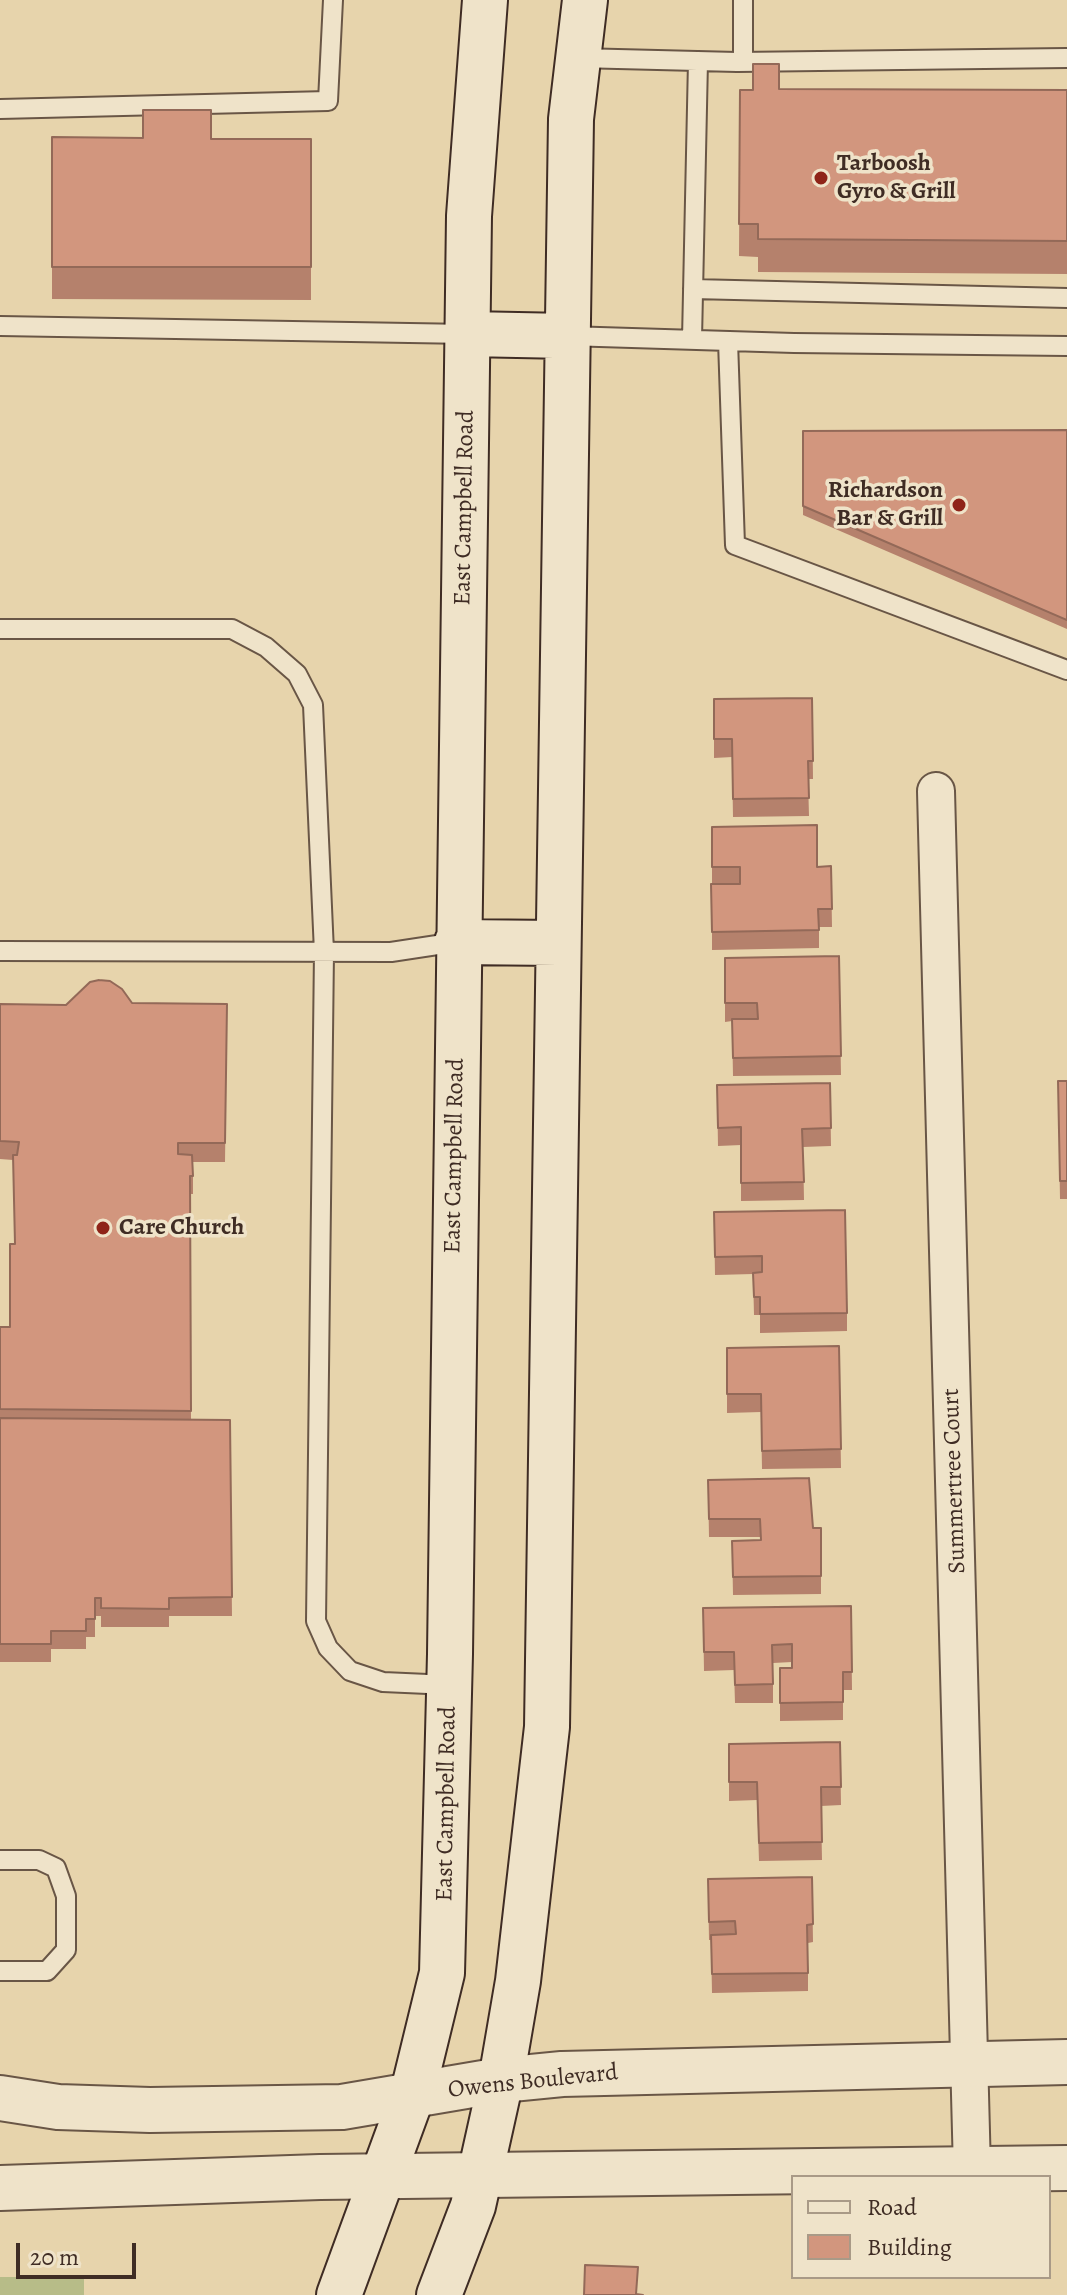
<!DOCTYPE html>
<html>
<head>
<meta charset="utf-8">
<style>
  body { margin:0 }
  #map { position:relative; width:1067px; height:2295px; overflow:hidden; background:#e7d4ac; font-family:Alegreya,serif }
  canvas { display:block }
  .legend { position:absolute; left:791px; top:2175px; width:260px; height:104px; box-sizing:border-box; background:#efe3c9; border:2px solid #a99a87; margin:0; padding:10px 14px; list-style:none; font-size:24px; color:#3f2c24 }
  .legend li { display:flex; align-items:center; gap:16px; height:40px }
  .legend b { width:40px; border:2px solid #a99a87 }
  .scale { position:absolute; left:16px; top:2243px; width:120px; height:36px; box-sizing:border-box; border:4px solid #3f2c24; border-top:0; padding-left:10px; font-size:24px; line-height:28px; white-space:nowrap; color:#3f2c24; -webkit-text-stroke:6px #efe3c9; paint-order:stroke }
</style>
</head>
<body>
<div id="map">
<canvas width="1067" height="2295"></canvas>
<ul class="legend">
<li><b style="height:10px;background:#efe3c9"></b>Road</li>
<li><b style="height:22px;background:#d2967e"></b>Building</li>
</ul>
<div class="scale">20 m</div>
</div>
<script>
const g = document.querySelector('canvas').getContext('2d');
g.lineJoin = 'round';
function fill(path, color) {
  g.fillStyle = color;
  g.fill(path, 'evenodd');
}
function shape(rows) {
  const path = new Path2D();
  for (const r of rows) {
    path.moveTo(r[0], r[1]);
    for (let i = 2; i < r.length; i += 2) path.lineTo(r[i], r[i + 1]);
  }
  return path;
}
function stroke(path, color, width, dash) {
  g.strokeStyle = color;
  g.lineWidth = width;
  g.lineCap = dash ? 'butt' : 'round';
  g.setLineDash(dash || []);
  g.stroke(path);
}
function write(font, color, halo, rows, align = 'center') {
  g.font = font + ' Alegreya,serif';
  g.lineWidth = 7;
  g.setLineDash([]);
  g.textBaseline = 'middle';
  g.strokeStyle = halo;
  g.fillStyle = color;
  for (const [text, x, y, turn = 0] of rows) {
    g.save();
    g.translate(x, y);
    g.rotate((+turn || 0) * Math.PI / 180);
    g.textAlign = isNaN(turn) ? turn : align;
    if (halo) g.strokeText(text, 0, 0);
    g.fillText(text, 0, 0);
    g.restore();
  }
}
fill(shape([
  [0,2277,84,2277,84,2295,0,2295]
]), '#b7bc88');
const service = shape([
  [743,0,743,62],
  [578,58,737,62,1067,58],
  [0,109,328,101,333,0],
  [693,289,1067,298],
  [0,326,468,334],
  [567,336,794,343,1067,346],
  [692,339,698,61],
  [728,341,735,545,1067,670],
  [0,629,232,629,266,647,297,674,313,705,324,952,316,1621,328,1648,350,1671,383,1682,450,1685],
  [0,951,391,952,457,942],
  [0,1860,39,1860,56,1868,66,1896,66,1950,47,1971,0,1971]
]);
const minor = shape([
  [936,791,972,2170]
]);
const tertiary = shape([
  [0,2098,58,2107,150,2110,342,2107,501,2080,562,2074,1067,2062],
  [0,2188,320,2177,1067,2168]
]);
const secondary = shape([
  [468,334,567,336],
  [457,942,558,943],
  [339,2295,412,2096,442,1973,450,1654,469,216,485,0],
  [439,2295,473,2206,501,2080,518,1981,547,1727,571,119,585,0]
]);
stroke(service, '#695646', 22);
stroke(minor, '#695646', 40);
stroke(tertiary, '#695646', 48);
stroke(secondary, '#3f2c24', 48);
stroke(service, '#efe3c9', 18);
stroke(minor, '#efe3c9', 36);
stroke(tertiary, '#efe3c9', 44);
stroke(secondary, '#efe3c9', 44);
fill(shape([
  [779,89,1067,90,1067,274,758,272,758,257,739,256,740,90],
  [52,137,311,139,311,300,52,299],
  [1067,430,1067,629,803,515,803,431],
  [812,698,813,779,808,779,809,816,733,817,732,757,714,758,714,699],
  [712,827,817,867,831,866,832,927,819,927,819,948,712,950],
  [839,956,841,1075,733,1076,732,1021,725,1022,725,958],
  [0,1004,227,1004,225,1162,193,1162,193,1194,190,1194,191,1420,230,1420,232,1616,169,1616,169,1627,101,1627,101,1616,95,1616,95,1637,86,1637,86,1649,51,1649,51,1662,0,1662,0,1327,10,1327,15,1244,13,1160,0,1159],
  [1058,1081,1067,1081,1067,1199,1060,1199],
  [830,1083,831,1146,803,1147,804,1200,741,1201,741,1145,718,1146,717,1085],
  [714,1212,847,1313,847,1331,760,1333,760,1315,754,1315,753,1274,715,1275],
  [839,1346,841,1468,762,1469,761,1412,727,1413,727,1348],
  [708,1480,813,1528,821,1576,821,1594,733,1595,732,1541,760,1540,760,1537,709,1537],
  [851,1606,852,1690,843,1690,843,1720,780,1721,780,1668,792,1668,792,1662,773,1663,773,1703,735,1703,734,1670,704,1671,703,1608],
  [840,1742,841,1805,821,1806,822,1860,759,1861,757,1800,729,1801,729,1744],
  [812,1877,813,1942,808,1943,808,1991,712,1993,711,1940,709,1940,708,1879]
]), '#b5816c');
const building = shape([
  [753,64,779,64,779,89,1067,90,1067,241,758,239,758,224,739,224,740,90,753,90,753,64],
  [143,110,211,110,211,139,311,139,311,267,52,267,52,137,143,138,143,110],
  [1067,430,1067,620,803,506,803,431,1067,430],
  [812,698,813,761,808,761,809,798,733,799,732,739,714,739,714,699,812,698],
  [817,825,817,867,831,866,832,909,818,909,819,930,712,932,711,884,740,884,740,867,712,867,712,827,817,825],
  [839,956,841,1056,733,1058,732,1019,758,1019,757,1003,725,1003,725,958,839,956],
  [99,980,110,981,122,989,132,1003,227,1004,225,1143,178,1143,178,1154,192,1155,193,1176,190,1176,191,1411,0,1409,0,1327,10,1327,10,1244,15,1244,13,1155,17,1155,19,1142,0,1141,0,1004,66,1005,90,982,99,980],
  [1058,1081,1067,1081,1067,1181,1060,1181,1058,1081],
  [830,1083,831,1128,802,1129,804,1182,741,1183,741,1127,718,1128,717,1085,830,1083],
  [845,1210,847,1313,760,1314,760,1297,754,1297,753,1273,762,1272,762,1256,715,1257,714,1212,845,1210],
  [839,1346,841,1449,762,1451,761,1394,727,1394,727,1348,839,1346],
  [0,1418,230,1420,232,1597,169,1598,169,1609,101,1608,101,1598,95,1598,95,1619,86,1619,86,1631,51,1631,51,1644,0,1644,0,1418],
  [809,1478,813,1528,821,1528,821,1576,733,1577,732,1541,761,1540,760,1519,709,1519,708,1480,809,1478],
  [851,1606,852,1672,843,1672,843,1702,780,1703,780,1668,792,1668,792,1644,772,1645,773,1684,735,1685,734,1652,704,1652,703,1608,851,1606],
  [840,1742,841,1787,821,1787,822,1842,759,1843,757,1782,729,1782,729,1744,840,1742],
  [812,1877,813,1924,807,1925,808,1973,712,1974,711,1935,736,1934,735,1921,709,1922,708,1879,812,1877],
  [585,2265,638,2267,636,2294,643,2295,584,2295,585,2265]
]);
fill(building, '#d2967e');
stroke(building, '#936958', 2);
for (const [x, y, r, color] of [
  [821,178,8,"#8f2418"],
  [959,505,8,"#8f2418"],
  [103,1228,8,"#8f2418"]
]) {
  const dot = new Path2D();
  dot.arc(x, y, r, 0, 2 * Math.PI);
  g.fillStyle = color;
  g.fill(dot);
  stroke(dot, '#efe3c9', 3);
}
write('bold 24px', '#3f2c24', '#efe3c9', [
  ["Tarboosh",837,164],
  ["Gyro & Grill",837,192],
  ["Richardson",943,491,"right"],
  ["Bar & Grill",943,519,"right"],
  ["Care Church",119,1228]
], 'left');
write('24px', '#3f2c24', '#efe3c9', [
  ["East Campbell Road",465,508,-89],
  ["East Campbell Road",455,1156,-89],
  ["Summertree Court",955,1481,-92],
  ["East Campbell Road",447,1804,-89],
  ["Owens Boulevard",533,2082,-6]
]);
</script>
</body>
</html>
